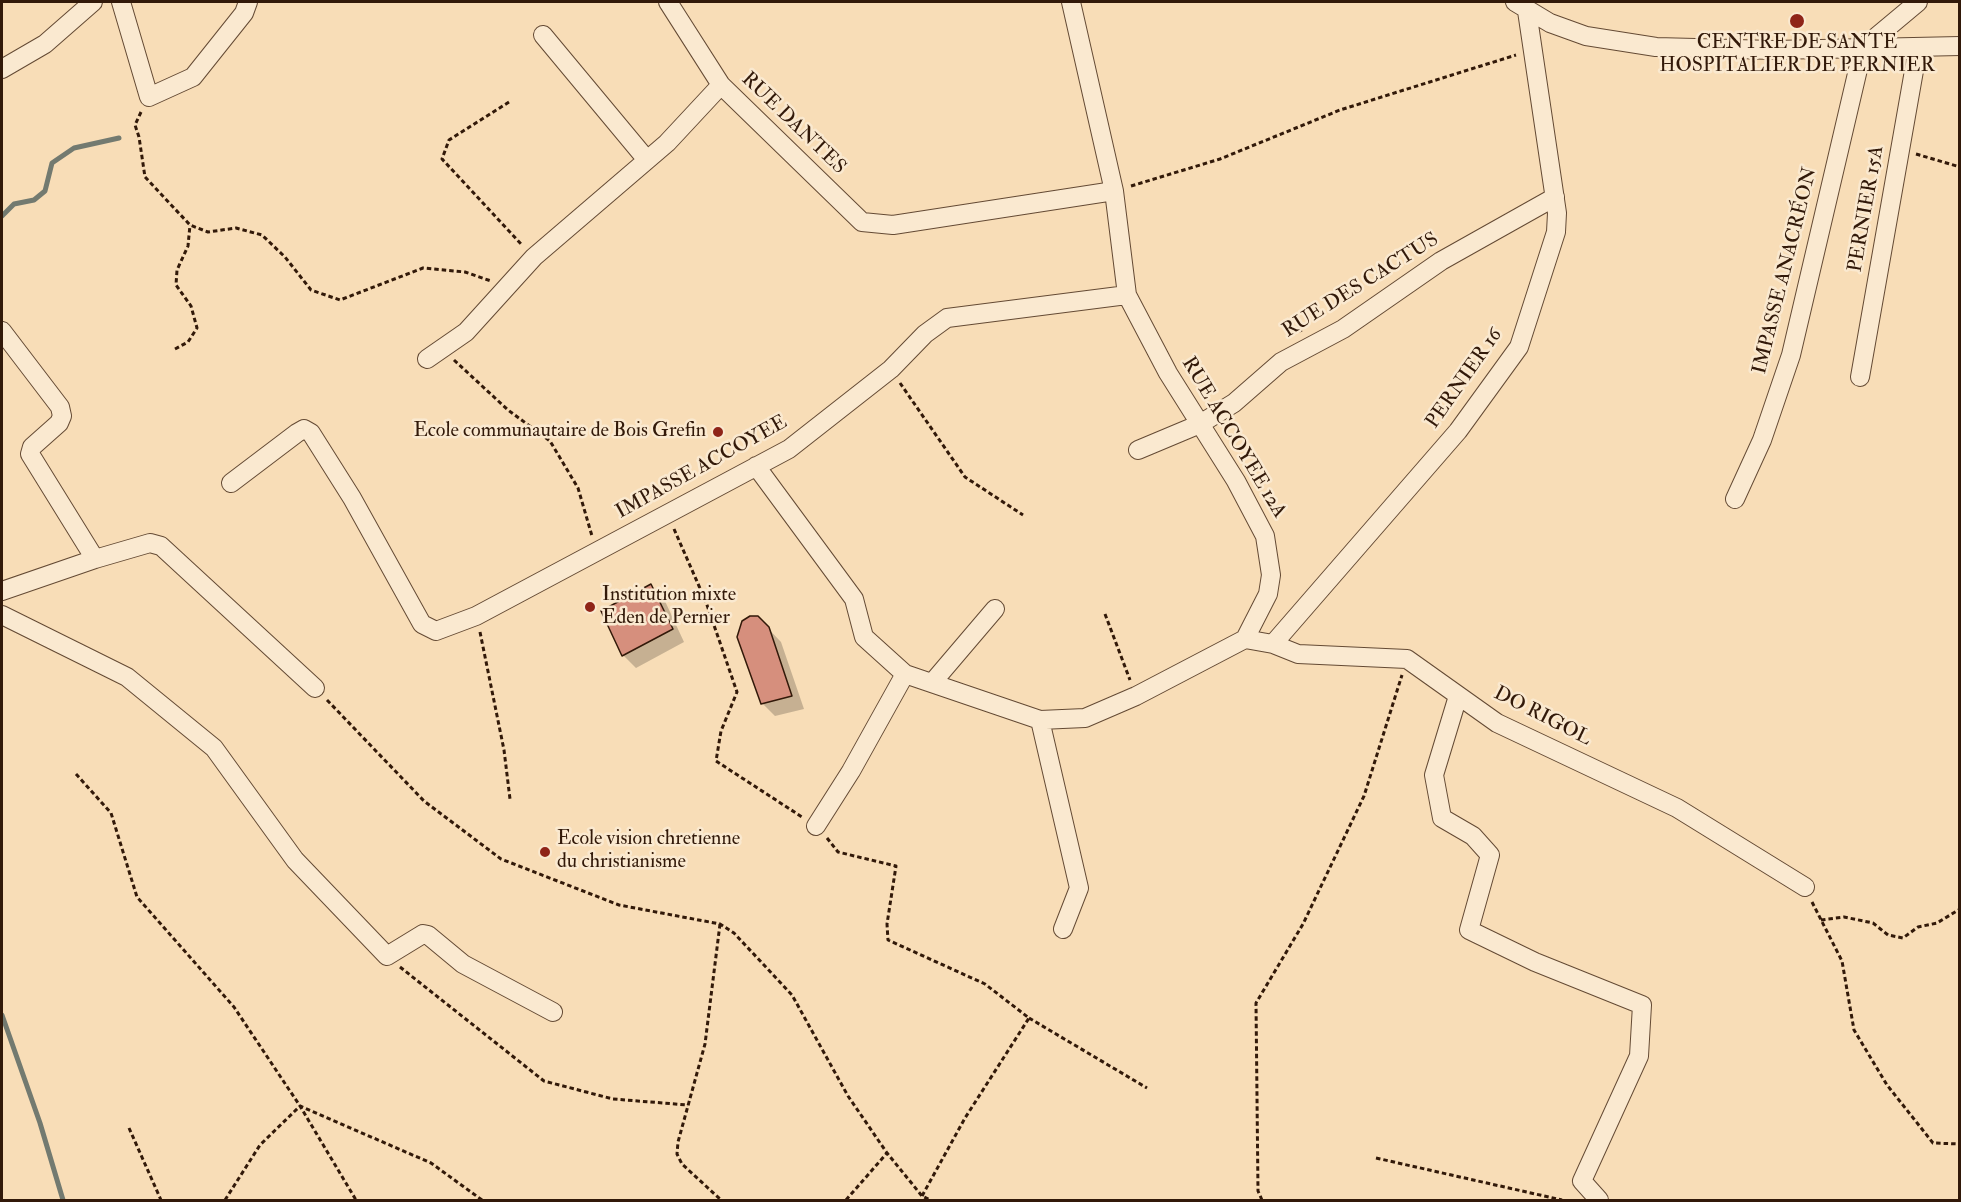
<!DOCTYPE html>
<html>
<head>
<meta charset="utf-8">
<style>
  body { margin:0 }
  #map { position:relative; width:1961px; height:1202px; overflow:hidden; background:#f8ddb7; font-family:"IM FELL Double Pica",serif }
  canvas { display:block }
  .frame { position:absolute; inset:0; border:3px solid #321909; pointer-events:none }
</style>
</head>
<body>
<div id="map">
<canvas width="1961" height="1202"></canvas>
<div class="frame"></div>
</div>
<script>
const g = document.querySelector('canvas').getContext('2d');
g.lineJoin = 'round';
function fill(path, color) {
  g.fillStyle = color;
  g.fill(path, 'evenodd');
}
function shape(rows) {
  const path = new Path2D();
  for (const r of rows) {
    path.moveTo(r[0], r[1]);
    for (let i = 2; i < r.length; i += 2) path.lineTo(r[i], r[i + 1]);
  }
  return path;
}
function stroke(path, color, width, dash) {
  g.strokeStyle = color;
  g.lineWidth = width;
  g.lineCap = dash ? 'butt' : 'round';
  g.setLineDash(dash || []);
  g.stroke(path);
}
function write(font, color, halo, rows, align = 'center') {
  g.font = font + ' "IM FELL Double Pica",serif';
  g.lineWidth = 5;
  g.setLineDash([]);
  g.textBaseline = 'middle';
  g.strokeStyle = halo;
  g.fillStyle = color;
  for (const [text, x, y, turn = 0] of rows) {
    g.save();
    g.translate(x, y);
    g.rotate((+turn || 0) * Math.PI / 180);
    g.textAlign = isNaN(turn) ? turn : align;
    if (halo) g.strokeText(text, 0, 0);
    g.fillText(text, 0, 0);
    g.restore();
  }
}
fill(shape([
  [651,586,664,599,684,642,636,668,623,655],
  [758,618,781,642,804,709,775,716,762,703]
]), '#0003');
stroke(shape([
  [2,216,14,204,34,200,45,191,52,163,74,148,119,138],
  [2,1015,40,1123,63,1200]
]), '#737a70', 5);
const building = shape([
  [651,584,673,629,622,656,601,611,651,584],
  [750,616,758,616,769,627,792,696,761,704,737,637,742,621,750,616]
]);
fill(building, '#d68f7d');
stroke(building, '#321909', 1.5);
const minor = shape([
  [121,2,149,97,193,77,244,13,248,2],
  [668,2,721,85],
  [1515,2,1550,23,1586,36,1656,47,1774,50,1960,46],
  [543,35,647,160],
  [2,69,45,44,93,2],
  [2,331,60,407,62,416,59,423,32,447,30,454,95,559,150,543,161,546,315,688],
  [427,359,466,332,534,257,667,143,721,85,862,222,893,225,1114,191],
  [1860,377,1918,48],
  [1138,450,1200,424,1234,403,1281,362,1343,329,1441,261,1555,197],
  [756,466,854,599,864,637,905,674,1040,720,1085,718,1136,696,1245,639,1268,594,1271,575,1265,536,1236,481,1168,373,1127,295,1114,191,1071,2],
  [231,483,297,433,304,429,311,433,352,498,422,624,436,631,476,616,789,449,891,369,925,334,947,318,1127,295],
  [1735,499,1762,440,1791,355,1863,48,1918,2],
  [2,591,95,559],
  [2,615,127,677,214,748,295,860,387,956,423,934,428,935,463,964,553,1012],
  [1245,639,1273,644,1298,654,1407,659,1497,723,1677,808,1805,887],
  [1273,644,1458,431,1519,347,1556,232,1557,213,1527,11],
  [932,683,995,609],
  [1458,696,1434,775,1442,818,1473,836,1490,855,1469,930,1535,962,1642,1005,1639,1056,1582,1181,1599,1200],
  [1040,720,1079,888,1063,929],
  [816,826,851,771,905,674]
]);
stroke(minor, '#644a34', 20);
stroke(shape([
  [509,102,449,140,442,159,522,245],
  [141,112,135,125,139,137,145,177,190,225,208,232,236,228,262,235,285,257,311,290,340,300,423,268,465,272,491,281],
  [1916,154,1960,167],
  [1131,186,1220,159,1340,110,1516,55],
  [1295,316,1301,332],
  [175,349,188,342,197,328,191,306,176,285,177,270,188,246,190,225],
  [454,360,508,410,550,441,578,488,592,536],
  [900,383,965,477,1023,515],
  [674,529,706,602,737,692,721,731,716,761,802,817],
  [1105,614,1130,680],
  [480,632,504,750,510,799],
  [327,700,424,801,501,859,619,905,720,924,734,933,792,995,848,1096,887,1153,922,1196,930,1200],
  [76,774,111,813,137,897,234,1007,300,1106,356,1200],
  [827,838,838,852,896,866,887,924,888,940,985,984,1029,1018,965,1118,922,1196],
  [1812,902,1842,961,1854,1030,1887,1085,1933,1143,1960,1144],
  [1821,920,1844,917,1873,923,1888,935,1903,938,1918,927,1937,923,1960,909],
  [720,924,705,1044,678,1142,677,1154,682,1164,721,1200],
  [400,967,544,1081,613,1099,688,1105],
  [1029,1018,1147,1088],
  [129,1128,161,1200],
  [1376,1158,1562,1200],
  [225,1200,260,1145,300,1106,431,1163,482,1200],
  [846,1200,887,1153],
  [1262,1200,1258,1191,1256,1003,1303,924,1364,796,1402,675]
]), '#321909', 3, [4.5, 3]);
stroke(minor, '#fae9d0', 18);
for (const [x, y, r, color] of [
  [1797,21,8,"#8f2418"],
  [718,432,6,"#8f2418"],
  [590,607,6,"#8f2418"],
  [545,852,6,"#8f2418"]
]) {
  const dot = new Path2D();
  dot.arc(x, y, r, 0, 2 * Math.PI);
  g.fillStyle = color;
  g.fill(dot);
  stroke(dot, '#fae9d0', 2);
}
write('20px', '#321909', '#fae9d0', [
  ["CENTRE DE SANTE",1797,44,"center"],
  ["HOSPITALIER DE PERNIER",1797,67,"center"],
  ["Ecole communautaire de Bois Grefin",706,432,"right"],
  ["Institution mixte",602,596],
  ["Eden de Pernier",602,619],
  ["Ecole vision chretienne",557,840],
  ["du christianisme",557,863]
], 'left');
write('20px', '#321909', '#fae9d0', [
  ["RUE DANTES",793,124,44],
  ["PERNIER 15A",1867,209,-80],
  ["IMPASSE ANACRÉON",1786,271,-76],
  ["RUE DES CACTUS",1361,286,-32],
  ["PERNIER 16",1465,379,-55],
  ["RUE ACCOYEE 12A",1233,438,59],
  ["IMPASSE ACCOYEE",702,468,-29],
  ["DO RIGOL",1542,717,27]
]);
</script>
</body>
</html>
